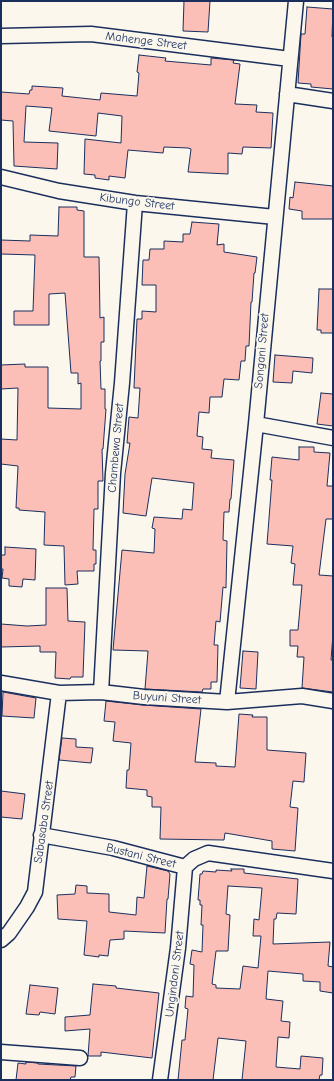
<!DOCTYPE html>
<style>
body{margin:0}
#map{position:relative;width:334px;height:1081px;overflow:hidden;background:#fbf7ec;font-family:"Comic Neue",sans-serif}
canvas{display:block}
.frame{position:absolute;inset:0;border:2px solid #1b2f5e;pointer-events:none}
</style>
<div id="map">
<canvas width="334" height="1081"></canvas>
<div class="frame"></div>
</div>
<script>
const ctx = document.querySelector('canvas').getContext('2d');
ctx.lineJoin = 'round';
function paint(path, color) {
  ctx.fillStyle = color;
  ctx.fill(path, 'evenodd');
}
function poly(rows) {
  const path = new Path2D();
  for (const r of rows) {
    path.moveTo(r[0], r[1]);
    for (let i = 2; i < r.length; i += 2) path.lineTo(r[i], r[i + 1]);
  }
  return path;
}
function trace(path, color, width, dash) {
  ctx.strokeStyle = color;
  ctx.lineWidth = width;
  ctx.lineCap = dash ? 'butt' : 'round';
  ctx.setLineDash(dash || []);
  ctx.stroke(path);
}
function write(font, color, halo, rows, align = 'center') {
  ctx.font = font + ' "Comic Neue",sans-serif';
  ctx.lineWidth = 4;
  ctx.setLineDash([]);
  ctx.textBaseline = 'middle';
  ctx.strokeStyle = halo;
  ctx.fillStyle = color;
  for (const [text, x, y, turn = 0] of rows) {
    ctx.save();
    ctx.translate(x, y);
    ctx.rotate((+turn || 0) * Math.PI / 180);
    ctx.textAlign = isNaN(turn) ? turn : align;
    if (halo) ctx.strokeText(text, 0, 0);
    ctx.fillText(text, 0, 0);
    ctx.restore();
  }
}
const building = poly([
 [184,1,210,1,208,32,183,31,184,1],
 [307,7,333,9,332,37,333,37,333,89,311,87,311,84,298,83,301,34,305,34,307,7],
 [139,55,166,58,165,61,211,65,211,58,234,60,233,63,240,64,235,104,257,105,256,112,273,113,271,148,243,147,242,154,228,153,228,174,188,172,191,149,188,148,164,147,163,153,128,150,125,178,109,176,109,180,95,178,95,175,84,174,85,139,121,143,122,116,98,113,96,136,49,131,52,108,26,106,24,142,58,143,57,169,14,166,13,121,1,120,1,92,29,94,30,90,32,90,32,86,63,88,62,96,100,100,101,93,137,96,139,73,137,72,139,55],
 [295,182,333,186,333,219,302,219,302,211,289,209,290,197,293,198,295,182],
 [59,207,77,207,77,210,84,211,84,257,99,257,100,318,104,317,104,342,101,342,101,361,100,361,101,389,105,389,105,409,106,409,103,449,102,449,103,481,98,481,98,509,94,509,93,550,96,550,96,564,94,564,94,571,77,571,78,584,65,585,64,546,44,545,45,512,19,510,19,508,16,508,18,466,1,464,1,439,17,440,18,388,1,389,1,365,25,364,25,367,48,367,48,408,81,409,81,383,78,384,78,373,71,373,65,293,49,294,49,325,14,325,14,311,33,311,35,255,1,254,1,240,30,241,30,235,58,236,59,207],
 [192,222,219,224,217,245,224,244,224,252,257,257,255,273,254,273,252,302,251,302,249,346,246,346,245,361,241,361,239,380,224,379,222,397,210,397,209,413,199,412,197,436,203,437,202,449,212,450,211,458,234,460,231,499,230,499,229,512,224,512,223,540,227,541,226,588,223,587,220,622,216,621,214,645,218,645,217,682,211,682,211,689,203,689,202,692,145,689,148,651,113,650,122,550,154,553,155,529,152,528,154,517,182,519,183,509,192,510,194,483,152,478,146,516,123,513,125,474,130,443,127,443,129,417,138,418,140,388,134,388,137,319,142,319,142,311,156,312,156,285,142,285,143,260,149,260,150,249,164,249,164,241,183,242,183,234,190,234,192,222],
 [319,289,333,289,333,333,321,333,321,330,317,330,319,289],
 [275,355,313,358,312,373,293,371,292,383,273,382,275,355],
 [321,393,333,394,333,426,317,424,321,393],
 [299,447,314,447,314,452,330,453,327,486,333,486,333,519,326,519,319,575,333,576,333,634,331,660,333,660,333,692,302,688,304,657,297,657,298,646,290,646,290,630,298,630,302,585,293,585,295,564,291,563,293,546,267,544,272,480,270,480,272,457,299,460,299,447],
 [5,547,36,549,35,580,23,579,22,587,9,586,9,579,2,578,3,569,1,569,1,555,5,555,5,547],
 [46,588,67,588,68,621,85,622,83,677,71,677,70,679,55,678,56,652,40,652,40,646,1,647,1,624,27,626,46,625,46,588],
 [243,651,258,652,256,689,240,688,243,651],
 [3,692,36,698,34,718,2,716,3,692],
 [106,701,143,705,201,709,195,762,216,763,216,766,235,767,239,714,253,715,252,717,267,717,267,750,306,753,304,782,293,781,290,807,298,808,295,851,272,849,272,841,225,833,224,840,160,839,161,807,152,807,152,797,147,796,147,790,126,788,127,770,129,770,131,743,113,741,115,722,104,721,106,701],
 [62,738,76,739,76,747,93,748,91,763,59,760,62,738],
 [1,791,25,794,22,819,1,817,1,791],
 [147,866,168,871,170,874,168,899,167,899,165,933,124,931,124,939,110,940,108,956,99,955,99,957,84,955,87,921,58,919,57,895,75,894,76,885,87,886,87,893,109,894,109,912,136,915,137,897,144,898,147,866],
 [231,869,244,869,244,873,298,879,296,914,277,913,276,919,274,919,273,944,330,942,328,966,333,967,333,993,320,991,320,982,303,981,303,974,268,971,266,999,283,1001,281,1021,290,1022,289,1038,278,1037,276,1067,300,1069,301,1056,323,1058,322,1075,320,1075,319,1080,242,1080,246,1041,218,1038,213,1080,178,1080,182,1040,185,1040,188,1009,185,1008,186,996,193,997,194,965,190,964,192,950,202,952,203,925,201,925,202,905,200,905,200,900,198,900,200,874,202,874,203,871,216,872,216,870,232,871,231,869],
 [228,886,262,888,259,920,254,919,253,936,261,936,258,968,243,966,240,989,216,988,216,985,212,984,216,951,228,951,230,915,226,914,228,886],
 [93,984,116,986,116,988,159,993,152,1058,101,1052,101,1056,88,1056,90,1029,65,1031,65,1017,90,1015,93,984],
 [30,985,58,988,55,1014,40,1012,39,1015,26,1014,30,985],
 [26,1062,38,1063,38,1064,76,1066,75,1077,71,1077,70,1080,16,1080,18,1063,26,1064,26,1062]
]);
const street = poly([
 [1,36,91,34,290,59],
 [287,94,333,101],
 [1,177,59,191,135,203,275,217],
 [256,424,333,438],
 [1,683,59,693,101,692,144,697,227,702,302,696,333,701],
 [101,692,113,473,122,383,135,203],
 [227,702,256,424,296,1],
 [41,835,113,848,185,867],
 [185,867,194,859,208,853,333,871],
 [1,940,9,933,27,907,35,892,59,693],
 [1,1052,80,1058],
 [160,1080,178,948,185,867]
]);
const streetNames = [
 ["Mahenge Street",146,41,7],
 ["Kibungo Street",137,202,7],
 ["Songani Street",262,351,-85],
 ["Chambewa Street",116,448,-85],
 ["Buyuni Street",167,698,4],
 ["Sabasaba Street",44,822,-82],
 ["Bustani Street",141,856,14],
 ["Ungindoni Street",175,974,-83]
];
paint(building, '#fbbfb7');
trace(building, '#1b2f5e', 1);
trace(street, '#1b2f5e', 17);
trace(street, '#fbf7ec', 14);
write('12px', '#1b2f5e', '#fbf7ec', streetNames);
</script>
